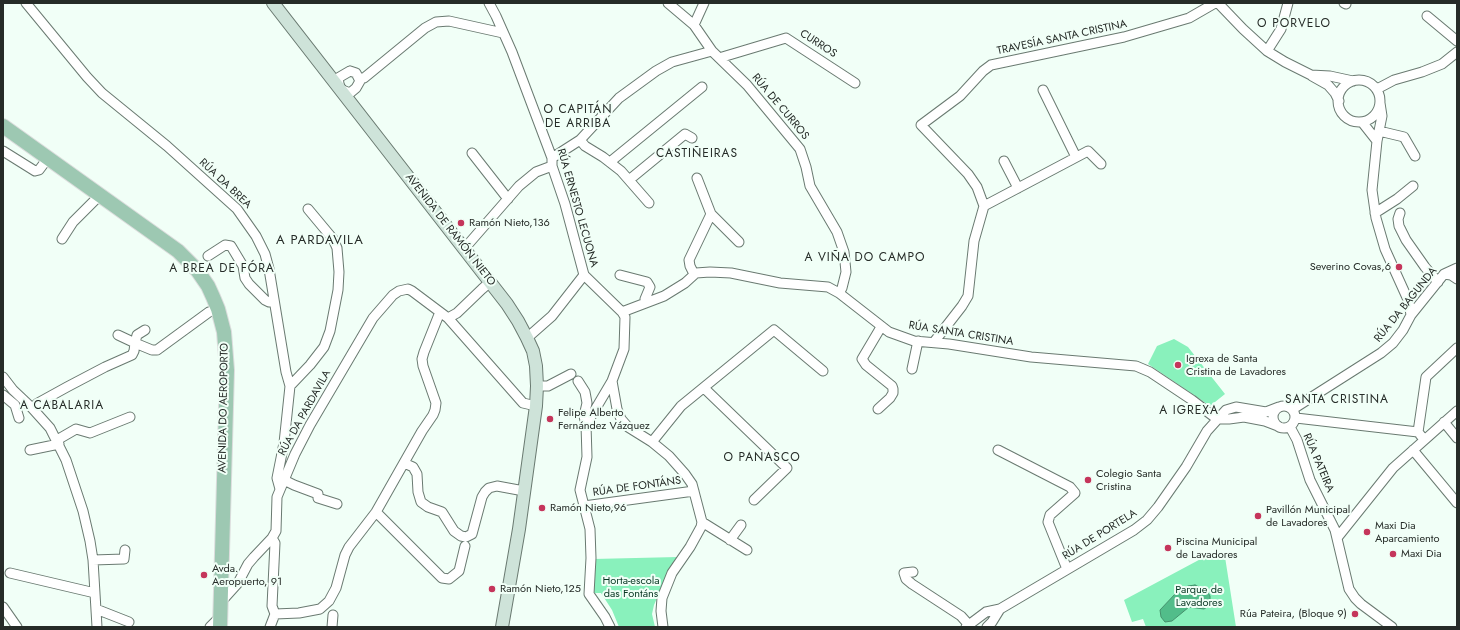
<!DOCTYPE html>
<meta charset="utf-8">
<style>
body{margin:0}
#map{position:relative;width:1460px;height:630px;overflow:hidden;background:#f1fff7;font-family:Jost,sans-serif}
canvas{display:block}
.frame{position:absolute;inset:0;border:4px solid #262c28;pointer-events:none}
</style>
<div id="map">
<canvas width="1460" height="630"></canvas>
<div class="frame"></div>
</div>
<script>
const ctx = document.querySelector('canvas').getContext('2d');
ctx.lineJoin = 'round';
function paint(path, color) {
  ctx.fillStyle = color;
  ctx.fill(path, 'evenodd');
}
function poly(rows) {
  const path = new Path2D();
  for (const r of rows) {
    if (r.length === 3) {
      path.moveTo(r[0] + r[2], r[1]);
      path.arc(r[0], r[1], r[2], 0, 2 * Math.PI);
      continue;
    }
    path.moveTo(r[0], r[1]);
    for (let i = 2; i < r.length; i += 2) path.lineTo(r[i], r[i + 1]);
  }
  return path;
}
function trace(path, color, width, dash) {
  ctx.strokeStyle = color;
  ctx.lineWidth = width;
  ctx.lineCap = dash ? 'butt' : 'round';
  ctx.setLineDash(dash || []);
  ctx.stroke(path);
}
function write(font, color, halo, rows, align = 'center') {
  ctx.font = font + ' Jost,sans-serif';
  ctx.lineWidth = 4;
  ctx.setLineDash([]);
  ctx.textBaseline = 'middle';
  ctx.strokeStyle = halo;
  ctx.fillStyle = color;
  for (const [text, x, y, turn = 0] of rows) {
    ctx.save();
    ctx.translate(x, y);
    ctx.rotate((+turn || 0) * Math.PI / 180);
    ctx.textAlign = isNaN(turn) ? turn : align;
    if (halo) ctx.strokeText(text, 0, 0);
    ctx.fillText(text, 0, 0);
    ctx.restore();
  }
}
const green = poly([
 [1174,339,1188,347,1225,394,1210,406,1148,364,1157,346],
 [1210,554,1225,557,1236,627,1146,627,1143,619,1132,622,1124,600],
 [678,557,671,566,654,605,652,614,655,627,619,627,612,610,601,593,593,593,593,559]
]);
const water = poly([
 [1195,585,1207,591,1210,596,1210,605,1204,609,1189,607,1172,621,1165,622,1161,617,1160,610,1176,593,1188,586,1195,585]
]);
const minor = poly([
 [26,3,87,77,102,93,167,146,237,209,256,236,265,254,269,269,286,372,290,386,284,443,277,478,280,489],
 [489,3,496,16,512,52,552,158,552,166,565,204,584,275,622,312,664,296,685,283,696,273,710,272,731,273,780,283,828,287,839,293,889,332,914,341,949,344,1031,357,1136,366,1150,372,1192,400,1217,419],
 [668,3,694,25,712,51,747,85,800,149,806,167,810,186,837,232,844,252,846,272,842,288,839,293],
 [1218,3,1243,29,1267,51,1285,62,1311,75,1330,76,1353,81],
 [1344,3,1346,4],
 [1427,16,1457,41],
 [694,25,704,3],
 [1267,51,1281,29,1288,3],
 [719,58,786,38,855,83],
 [350,71,356,73,360,81,356,88,350,93,340,89,338,78,350,71],
 [1312,76,1328,85,1335,93,1339,101],
 [360,78,364,78,425,28,436,22,449,21,503,33],
 [1359,101,21],
 [1377,89,1394,80,1422,72,1442,64,1457,52],
 [1043,90,1076,157],
 [1380,103,1382,116,1377,141,1372,190,1376,218,1385,249,1409,302,1411,315],
 [1362,122,1377,141],
 [1379,131,1404,137,1415,156],
 [580,140,585,146,603,157,621,171,649,203],
 [3,151,35,171,39,170,48,158],
 [472,153,508,199],
 [552,158,580,140,619,98,656,71,672,62,712,51],
 [1004,161,1018,188],
 [610,162,702,87],
 [629,180,685,134,692,138],
 [984,206,1088,151,1101,164],
 [1375,213,1397,199,1413,186],
 [1400,213,1398,219,1399,226,1406,240,1425,267,1438,282],
 [711,214,739,242],
 [62,239,73,222,100,195],
 [464,249,519,186,536,172,552,166],
 [208,256,225,245,231,246,243,266,245,278,249,284,265,300,269,302,274,302],
 [694,274,690,266,689,260,711,214,697,178],
 [1444,274,1451,275,1457,279],
 [620,275,647,282,650,287,645,299,646,302],
 [622,312,625,317,624,349,612,381,617,409,621,419,628,427,652,442,669,456,685,474,692,484,702,522,701,527,690,547,672,573,662,598,661,611,663,627],
 [448,318,457,313,482,289,490,282],
 [118,335,135,343,137,335,145,330],
 [527,338,552,316,584,275],
 [934,342,962,306,968,296,974,241,984,206,977,187,968,174,921,125,960,96,983,71,991,65,1124,37,1189,18,1215,3],
 [912,369,918,341],
 [3,377,13,390,32,408,50,428,66,460,83,511,90,541,93,560,97,627],
 [578,381,585,392,587,403,584,416,586,425],
 [290,386,310,365,324,347,330,331,338,290,339,272,337,248,333,239,308,209],
 [537,386,548,386,571,374],
 [704,388,787,468,754,500],
 [3,395,15,405,19,418],
 [1284,417,11],
 [32,408,38,403,67,387,105,367,132,355,134,351,135,343,152,350,157,350,209,312,218,309],
 [878,409,890,398,893,393,893,389,892,386,866,365,862,359,881,327],
 [1293,409,1381,353,1393,343,1403,330,1411,315,1444,274,1457,268],
 [1296,418,1418,432],
 [1217,419,1229,419,1244,417,1265,421,1278,426],
 [1444,422,1457,438],
 [1290,427,1297,440,1310,480,1335,530,1349,589,1355,598,1361,604,1392,627],
 [1422,437,1418,432,1426,377,1457,348],
 [57,440,76,429,90,433,130,417],
 [652,442,681,406,774,330,823,371],
 [30,450,59,444],
 [998,450,1070,487,1075,493,1050,515,1048,522,1067,569],
 [1413,450,1457,503],
 [404,463,413,467,417,474,418,492,421,502,428,507,442,512,454,531,461,536,466,537,472,534,482,497,485,492,489,488,497,486,524,491],
 [284,480,294,485,318,494,318,498,337,504],
 [584,506,694,491],
 [376,512,442,578,449,579,459,571,465,546],
 [702,522,747,550],
 [1337,538,1393,468,1457,411],
 [730,540,741,525],
 [93,560,124,559,125,550],
 [913,572,904,573,906,579,912,584,961,616,969,625],
 [10,573,95,593],
 [220,603,238,583,248,564,254,557,272,538,276,531,277,497,295,454,310,425,373,318,393,295,399,291,408,289,412,291,448,318,523,403,536,406],
 [3,607,17,627],
 [96,609,129,622],
 [275,614,299,613,320,609,329,601,336,588,345,555,349,547,376,512,422,431,433,415,435,410,436,403,423,366,422,359,424,352,440,312],
 [210,627,220,617],
 [270,627,275,614,272,606,275,543,272,538],
 [332,627,333,615],
 [610,627,605,617,589,594,591,558,590,529,580,490,587,457,586,425,612,381],
 [966,627,986,612,1000,609],
 [987,627,992,622,1000,609,1134,530,1147,520,1158,507,1186,467,1207,431,1226,410,1236,407,1266,412,1279,407]
]);
const secondary = poly([
 [273,3,507,304,518,321,527,338,533,351,536,366,537,386,536,406,519,529,502,627]
]);
const primary = poly([
 [3,126,178,251,197,270,208,286,213,297,218,309,224,332,227,370,220,627]
]);
const markers = [
 [461,223,4,"#c5355b"],
 [1399,267,4,"#c5355b"],
 [1178,365,4,"#c5355b"],
 [550,419,4,"#c5355b"],
 [1088,480,4,"#c5355b"],
 [542,508,4,"#c5355b"],
 [1258,516,4,"#c5355b"],
 [1367,532,4,"#c5355b"],
 [1168,548,4,"#c5355b"],
 [1393,554,4,"#c5355b"],
 [204,575,4,"#c5355b"],
 [492,589,4,"#c5355b"],
 [1355,614,4,"#c5355b"]
];
const streetNames = [
 ["TRAVESÍA SANTA CRISTINA",1062,38,-12],
 ["CURROS",818,44,33],
 ["RÚA DE CURROS",780,107,50],
 ["RÚA DA BREA",225,184,43],
 ["RÚA ERNESTO LECUONA",577,208,74],
 ["AVENIDA DE RAMÓN NIETO",450,230,52],
 ["RÚA DA BAGUNDA",1406,305,-51],
 ["RÚA SANTA CRISTINA",961,334,9],
 ["AVENIDA DO AEROPORTO",224,408,-89],
 ["RÚA DA PARDAVILA",305,413,-61],
 ["RÚA PATEIRA",1318,463,67],
 ["RÚA DE FONTÁNS",637,487,-8],
 ["RÚA DE PORTELA",1100,535,-32]
];
const poiNames = [
 ["Ramón Nieto,136",469,223],
 ["Severino Covas,6",1391,267,"right"],
 ["Igrexa de Santa",1186,359],
 ["Cristina de Lavadores",1186,372],
 ["Felipe Alberto",558,413],
 ["Fernández Vázquez",558,426],
 ["Colegio Santa",1096,474],
 ["Cristina",1096,487],
 ["Ramón Nieto,96",550,508],
 ["Pavillón Municipal",1266,510],
 ["de Lavadores",1266,523],
 ["Maxi Dia",1375,526],
 ["Aparcamiento",1375,539],
 ["Piscina Municipal",1176,542],
 ["de Lavadores",1176,555],
 ["Maxi Dia",1401,554],
 ["Avda.",212,569],
 ["Aeropuerto, 91",212,582],
 ["Ramón Nieto,125",500,589],
 ["Rúa Pateira, (Bloque 9)",1347,614,"right"]
];
const parkNames = [
 ["Horta-escola",631,581],
 ["das Fontáns",631,594],
 ["Parque de",1199,590],
 ["Lavadores",1199,603]
];
const neighbourhoodNames = [
 ["O PORVELO",1294,24],
 ["O CAPITÁN",578,110],
 ["DE ARRIBA",578,124],
 ["CASTIÑEIRAS",697,154],
 ["A VIÑA DO CAMPO",865,258],
 ["A BREA DE FÓRA",222,269],
 ["SANTA CRISTINA",1337,400],
 ["A CABALARIA",62,406],
 ["A IGREXA",1189,411],
 ["O PANASCO",762,458]
];
const quarterNames = [
 ["A PARDAVILA",320,241]
];
paint(green, '#89f1bc');
paint(water, '#52bd8a');
trace(water, '#45926d', 1);
trace(minor, '#6a7a71', 11);
trace(secondary, '#6a7a71', 14);
trace(primary, '#dcdddd', 16);
trace(minor, '#fff', 9);
trace(secondary, '#cee3d9', 12);
trace(primary, '#9dc8b2', 14);
for (const [x, y, r, color] of markers) {
  const dot = new Path2D();
  dot.arc(x, y, r, 0, 2 * Math.PI);
  ctx.fillStyle = color;
  ctx.fill(dot);
  trace(dot, '#f1fff7', 1.5);
}
write('11px', '#262c28', '#f1fff7', streetNames);
write('11px', '#262c28', '#f1fff7', poiNames, 'left');
write('11px', '#073622', '#f1fff7', parkNames);
ctx.letterSpacing = '1px';
write('12px', '#262c28', '#f1fff7', neighbourhoodNames);
ctx.letterSpacing = '0px';
ctx.letterSpacing = '1px';
write('13px', '#262c28', '#f1fff7', quarterNames);
ctx.letterSpacing = '0px';
</script>
